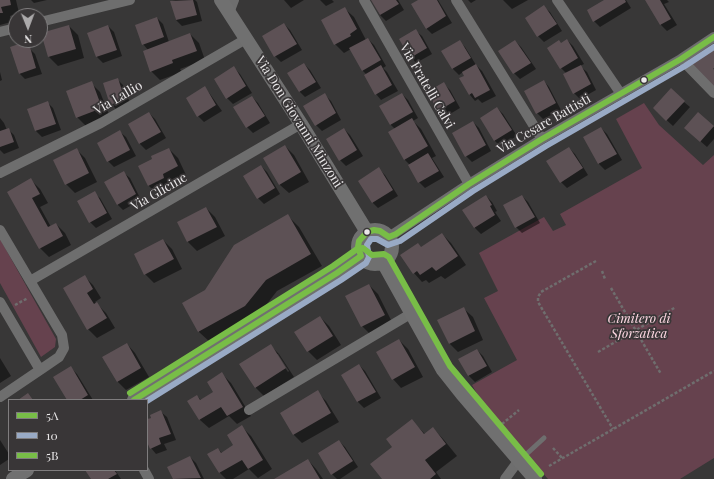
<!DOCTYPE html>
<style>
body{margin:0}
#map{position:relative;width:714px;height:479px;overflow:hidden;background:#383737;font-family:"Playfair Display",serif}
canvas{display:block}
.legend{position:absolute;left:8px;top:399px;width:140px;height:72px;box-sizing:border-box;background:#393637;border:1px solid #7f7d7e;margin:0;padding:5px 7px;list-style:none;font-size:12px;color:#e9e7e8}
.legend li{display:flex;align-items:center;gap:8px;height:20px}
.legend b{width:20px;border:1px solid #7f7d7e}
.north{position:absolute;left:8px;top:8px;width:40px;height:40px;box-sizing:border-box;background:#393637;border:1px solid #7f7d7e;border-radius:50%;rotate:179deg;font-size:11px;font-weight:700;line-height:16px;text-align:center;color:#e9e7e8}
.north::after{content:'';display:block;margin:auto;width:14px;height:18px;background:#aba9aa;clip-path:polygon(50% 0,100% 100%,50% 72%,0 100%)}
</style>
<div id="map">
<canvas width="714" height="479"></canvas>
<ul class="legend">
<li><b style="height:5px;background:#78bd47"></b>5A</li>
<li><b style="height:5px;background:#99aac5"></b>10</li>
<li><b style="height:5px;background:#78bd47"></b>5B</li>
</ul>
<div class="north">N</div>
</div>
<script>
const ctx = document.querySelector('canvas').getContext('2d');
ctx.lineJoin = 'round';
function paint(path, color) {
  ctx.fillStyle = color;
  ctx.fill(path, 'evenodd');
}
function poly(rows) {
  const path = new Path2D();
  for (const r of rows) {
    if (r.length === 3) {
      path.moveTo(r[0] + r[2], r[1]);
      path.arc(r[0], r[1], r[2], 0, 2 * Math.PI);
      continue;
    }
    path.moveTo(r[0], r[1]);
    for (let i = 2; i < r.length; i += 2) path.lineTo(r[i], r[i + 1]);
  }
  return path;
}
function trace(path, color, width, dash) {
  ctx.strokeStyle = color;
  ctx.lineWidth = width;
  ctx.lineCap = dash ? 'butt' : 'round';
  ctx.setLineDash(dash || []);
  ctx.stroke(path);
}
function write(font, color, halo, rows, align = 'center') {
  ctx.font = font + ' "Playfair Display",serif';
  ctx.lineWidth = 3.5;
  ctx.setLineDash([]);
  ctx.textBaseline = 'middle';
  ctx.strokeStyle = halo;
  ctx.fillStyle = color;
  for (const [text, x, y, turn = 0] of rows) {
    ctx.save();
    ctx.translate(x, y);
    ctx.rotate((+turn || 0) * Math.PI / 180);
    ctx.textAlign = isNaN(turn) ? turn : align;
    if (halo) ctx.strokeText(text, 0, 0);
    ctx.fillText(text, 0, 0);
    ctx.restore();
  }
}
const green = poly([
 [644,103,659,125,703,165,714,155,714,458,680,479,548,479,499,423,479,397,472,385,517,360,484,298,498,291,479,253,544,217,553,231,566,225,560,214,642,168,616,119],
 [0,239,56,339,55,347,41,357,0,283]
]);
const shadow = poly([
 [0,0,16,0,19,13,10,16,11,22,0,25],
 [31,0,47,0,34,3],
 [176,0,195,0,197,2,202,21,182,26,176,20,172,1],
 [284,0,304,0,291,8],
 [320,0,332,0,334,2,326,6],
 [372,0,398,0,404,10,386,21,380,15],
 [420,0,438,0,452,23,432,34,426,28],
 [468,0,476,0,471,3],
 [503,0,528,0,512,9],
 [606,0,626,0,631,8,600,27,594,21],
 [647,0,667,0,669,2,664,4,677,25,667,31,661,25],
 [544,7,550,12,562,31,544,42,538,36],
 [345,9,354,17,366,40,368,39,374,45,386,66,383,68,387,72,398,91,381,100,376,94,367,75,362,70,351,49,344,53,335,44],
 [157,18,163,24,169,42,190,34,199,43,205,60,180,69,182,72,160,80,151,71,148,50,143,44],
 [284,24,290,30,302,50,281,62,275,56],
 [69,26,78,35,84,58,58,66,49,57],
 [108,26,114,32,122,56,103,63,97,57],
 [416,31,422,36,432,54,416,63,411,57],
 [567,40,573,46,584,64,580,66,587,72,596,90,580,99,574,93,567,74,561,68,561,44],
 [459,41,465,47,476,65,482,71,496,96,482,103,478,99,475,101,470,95,461,79,466,76,463,72,459,75,453,69,443,51],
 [515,41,521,47,536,69,520,79,514,73,499,51],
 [24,43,35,54,42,74,25,79,19,73],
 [304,64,310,70,321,88,305,97,299,91],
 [234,68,240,74,252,93,233,104,227,98],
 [0,72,2,80,0,81],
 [117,79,123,85,130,103,117,110,111,104],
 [544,81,549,87,561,110,543,119,537,113,525,91],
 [91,83,100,92,110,117,86,126,77,117],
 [444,84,450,90,460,108,445,117,439,111,428,93],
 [205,88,210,94,222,111,204,122,198,116],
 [402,94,408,100,418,118,413,121,421,129,436,156,432,158,444,177,425,188,419,182,410,165,405,160,395,129,390,124],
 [325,95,331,101,341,120,322,131,316,125],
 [252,97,258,103,270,123,253,133,247,127],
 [47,102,53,108,61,130,42,137,36,131,28,109],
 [684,102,690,107,673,126,660,114],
 [497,108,503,114,517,136,500,146,494,140],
 [149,113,155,119,166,138,146,150,140,144,129,125],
 [698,113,714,127,714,139,707,147,691,133],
 [0,118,4,123,7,130,8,129,14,135,19,148,4,154,0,150],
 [473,122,479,128,491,151,472,162,466,156],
 [601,128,607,134,622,160,605,170,599,164,584,137],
 [344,129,350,135,363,156,346,166,340,160],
 [120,132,126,137,136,156,114,167,108,161],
 [285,146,294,155,309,182,289,193,280,185],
 [569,148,575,154,588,175,567,188,561,182],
 [76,149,85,158,97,182,75,193,66,184],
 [169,149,178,158,186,175,171,183,173,187,157,194,148,185,154,159],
 [261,166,267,172,280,194,264,204,258,198],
 [379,169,385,175,398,196,378,208,372,202],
 [124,173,130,178,141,200,123,210,117,204],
 [31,180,40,189,48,203,40,207,51,227,56,224,65,233,71,245,49,257,40,248,9,192],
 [94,193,100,198,112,219,96,228,90,222],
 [486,196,492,202,497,211,495,212,501,221,481,234,475,228,464,210],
 [522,196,528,202,540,223,522,233,516,227],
 [206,208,215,217,225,236,197,251,188,242,178,222],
 [287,215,299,227,322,266,277,291,256,318,211,343,199,332,183,303,206,291],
 [442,234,451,243,466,265,445,279,441,276,429,283,426,280,422,282,414,273,421,248],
 [163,240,172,249,182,269,154,283,145,274],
 [84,276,93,285,101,298,95,302,106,313,115,328,97,338,88,329],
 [369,285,378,294,393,324,371,335,362,326],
 [464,309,473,317,483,340,458,352,449,343],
 [320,317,329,326,341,345,317,360,308,351],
 [399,340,408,349,423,377,401,388,393,379],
 [127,344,135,353,149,377,126,390,117,381],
 [270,345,279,354,294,377,264,396,255,387],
 [276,354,278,354,289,371,288,372],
 [477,350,483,356,492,372,475,382,469,376,460,360],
 [0,358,11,376,0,383],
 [359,365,365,371,381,398,364,408,358,402,342,375],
 [71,368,77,374,93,400,68,400],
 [222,374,231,383,251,416,237,424,229,416,209,428,200,420,197,396,201,400,214,392],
 [317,392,326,401,339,422,302,443,293,434],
 [161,412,167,417,176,440,164,444,167,450,156,454,151,448,147,440,147,420],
 [412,421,425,434,433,428,444,440,457,456,436,472,441,479,384,479,394,447],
 [242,427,251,436,272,469,258,478,249,469,233,479,226,479,220,473,209,454,218,449,222,453,235,445],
 [0,440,9,454,9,459,0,465],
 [339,441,345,447,358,467,340,479,337,479,332,474],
 [190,457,196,463,204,479,174,479,169,467],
 [308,460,316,469,323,479,276,479],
 [87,470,115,470,121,479,93,479]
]);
const building = poly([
 [0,0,10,0,11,5,1,7,3,13,0,13],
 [193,0,197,15,176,20,170,1],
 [371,0,396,0,399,4,380,15],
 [418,0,437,0,446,16,426,29,411,4],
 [604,0,625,0,626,2,593,22,587,10],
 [645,0,660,0,671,19,660,25],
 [544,5,557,24,537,37,525,18],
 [345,7,357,29,350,34,351,36,334,45,321,20],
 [157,17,164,37,142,45,135,25],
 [284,23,297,44,274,57,262,36],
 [69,25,76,49,48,57,41,33],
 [108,25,117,50,96,57,87,33],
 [416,29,427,48,410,58,399,39],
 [190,33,197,51,172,60,173,63,150,72,143,51],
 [368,38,381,60,362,71,349,48],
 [567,39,578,58,560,69,547,48,559,40,561,43],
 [460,40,471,58,452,69,441,51],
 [515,40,531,63,513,74,498,51],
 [25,42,27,48,30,47,36,68,19,74,10,47],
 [714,43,714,68,713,68,714,70,714,89,690,66,689,58],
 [304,63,316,82,299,92,287,73],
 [476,64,490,90,475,98,472,93,469,95,459,78,464,76,462,72],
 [381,65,392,85,375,95,364,75],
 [581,65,591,84,573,94,563,74],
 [234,66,246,86,226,99,214,79],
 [118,78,124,97,120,99,121,101,110,105,103,83],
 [544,80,556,103,536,114,524,91],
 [92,81,102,108,76,118,66,91],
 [444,82,455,101,438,111,427,92],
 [205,86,216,105,197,117,186,98],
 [671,88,685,101,666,121,653,108],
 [325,93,336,113,315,126,303,106],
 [402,93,413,112,390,125,379,106],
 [252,96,265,116,246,128,233,107],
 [48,101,56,124,35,131,27,109],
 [497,107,512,130,494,141,480,118],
 [149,112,161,132,139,144,128,124],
 [698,112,714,126,700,142,684,128],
 [412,118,428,146,404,160,388,132],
 [473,121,486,145,465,157,452,133],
 [601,127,617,154,598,164,583,137],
 [9,128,14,142,0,147,0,131],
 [344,128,357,150,339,161,326,139],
 [120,130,130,150,107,162,97,143],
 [285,145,301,172,279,185,263,158],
 [569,147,583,168,560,183,546,161],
 [77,148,89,173,65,185,53,160],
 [169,148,178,166,163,174,164,178,148,186,138,166,152,159,151,156],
 [428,153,439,171,418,183,408,165],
 [261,165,275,188,257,199,243,176],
 [379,167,393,190,372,203,358,181],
 [124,171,136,194,117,205,104,182],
 [31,178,40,194,32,198,48,227,56,223,63,236,39,249,7,192],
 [95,191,107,213,89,223,77,201],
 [486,195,492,205,490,206,495,215,474,228,462,210],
 [522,195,535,217,515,228,503,205],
 [206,207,217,227,187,242,177,222],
 [288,214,311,254,266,280,245,306,198,332,182,303,205,290,234,245],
 [442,233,458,256,436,271,432,267,420,275,417,271,413,274,400,255,418,243,421,247],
 [163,239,174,259,144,275,134,254],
 [85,275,93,289,87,293,94,304,97,302,107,318,87,330,63,288],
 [369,284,385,315,361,327,345,296],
 [464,307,475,331,449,344,437,320],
 [320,316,333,336,307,352,294,332],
 [399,339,415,367,392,380,376,352],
 [127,343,141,368,117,382,102,357],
 [271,344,286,368,255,388,239,364],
 [477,349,487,366,468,376,458,359],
 [359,364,376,392,357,402,341,375],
 [71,366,88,395,80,400,67,400,53,377],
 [222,372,243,407,227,416,221,407,199,420,187,401,197,395,200,400,213,392,207,382],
 [318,390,331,413,293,435,280,413],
 [28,393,33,400,18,400],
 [161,410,171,434,159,438,161,444,150,449,147,442,147,419,151,418,150,415],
 [412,419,424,434,433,427,446,444,425,460,436,474,430,479,382,479,370,464,392,447,386,439],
 [242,425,263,460,248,469,242,460,219,473,207,454,218,448,221,453,233,445,227,435],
 [339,440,353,461,331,475,318,453],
 [190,456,201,478,173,479,167,467],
 [308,459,320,479,274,479],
 [85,470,114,470,117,474,108,479,91,479]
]);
const path = poly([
 [596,261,541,292,538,297,538,302,613,429],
 [602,271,605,279],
 [611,288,661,374],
 [15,305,28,298],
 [598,352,676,307],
 [502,424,519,410],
 [553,448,562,458],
 [549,466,714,371]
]);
const lane = poly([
 [520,460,544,438]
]);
const street = poly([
 [364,0,469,184],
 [456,0,542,139],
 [557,0,621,94],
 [229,13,234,0],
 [40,22,130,0],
 [0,32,16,28],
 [681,59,714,93],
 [0,173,101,123,246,39],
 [0,230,62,335,64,348,59,357,40,370,0,302],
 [389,237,469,184,542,139,681,59,714,37],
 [30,281,301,124],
 [0,397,40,370],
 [249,410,412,313],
 [144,470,149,479],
 [505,479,519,460]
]);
const secondary = poly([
 [221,0,301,124,367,232],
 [375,247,17],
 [383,262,443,370,462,394,535,479],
 [134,400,337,273,361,256],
 [13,479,27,470]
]);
const bus1 = poly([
 [134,400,337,273,361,256,358,247,359,241,367,232,374,230,380,231,389,237,396,234,469,184,542,139,681,59,714,37]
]);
const bus2 = poly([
 [147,401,341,280,366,263,369,257,367,245,371,239,377,239,388,245,400,241,473,191,546,146,685,66,714,47]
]);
const bus3 = poly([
 [130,393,333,266,357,249,363,248,372,255,384,254,389,257,450,366,541,474]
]);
const markers = [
 [644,80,3.5,"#e9e7e8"],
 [367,232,3.5,"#e9e7e8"]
];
const streetNames = [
 ["Via Fratelli Calvi",427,86,60],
 ["Via Lallio",118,98,-30],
 ["Via Don Giovanni Minzoni",299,122,58],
 ["Via Cesare Battisti",544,124,-30],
 ["Via Glicine",159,192,-30]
];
const parkNames = [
 ["Cimitero di",639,319],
 ["Sforzatica",639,334]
];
paint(green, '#66424e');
paint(shadow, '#0007');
paint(building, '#5d5155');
trace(path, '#6f6e6e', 2.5, [3, 2]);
trace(lane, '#6e6e6e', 5);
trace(street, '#6e6e6e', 10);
trace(secondary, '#707070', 14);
trace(bus1, '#78bd47', 6);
trace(bus2, '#99aac5', 6);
trace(bus3, '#78bd47', 6);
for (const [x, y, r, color] of markers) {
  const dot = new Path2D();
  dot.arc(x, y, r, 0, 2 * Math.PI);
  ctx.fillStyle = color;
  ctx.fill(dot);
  trace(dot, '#393637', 1.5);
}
write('13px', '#e9e7e8', '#393637', streetNames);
write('italic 13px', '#ffd9e4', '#393637', parkNames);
</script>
